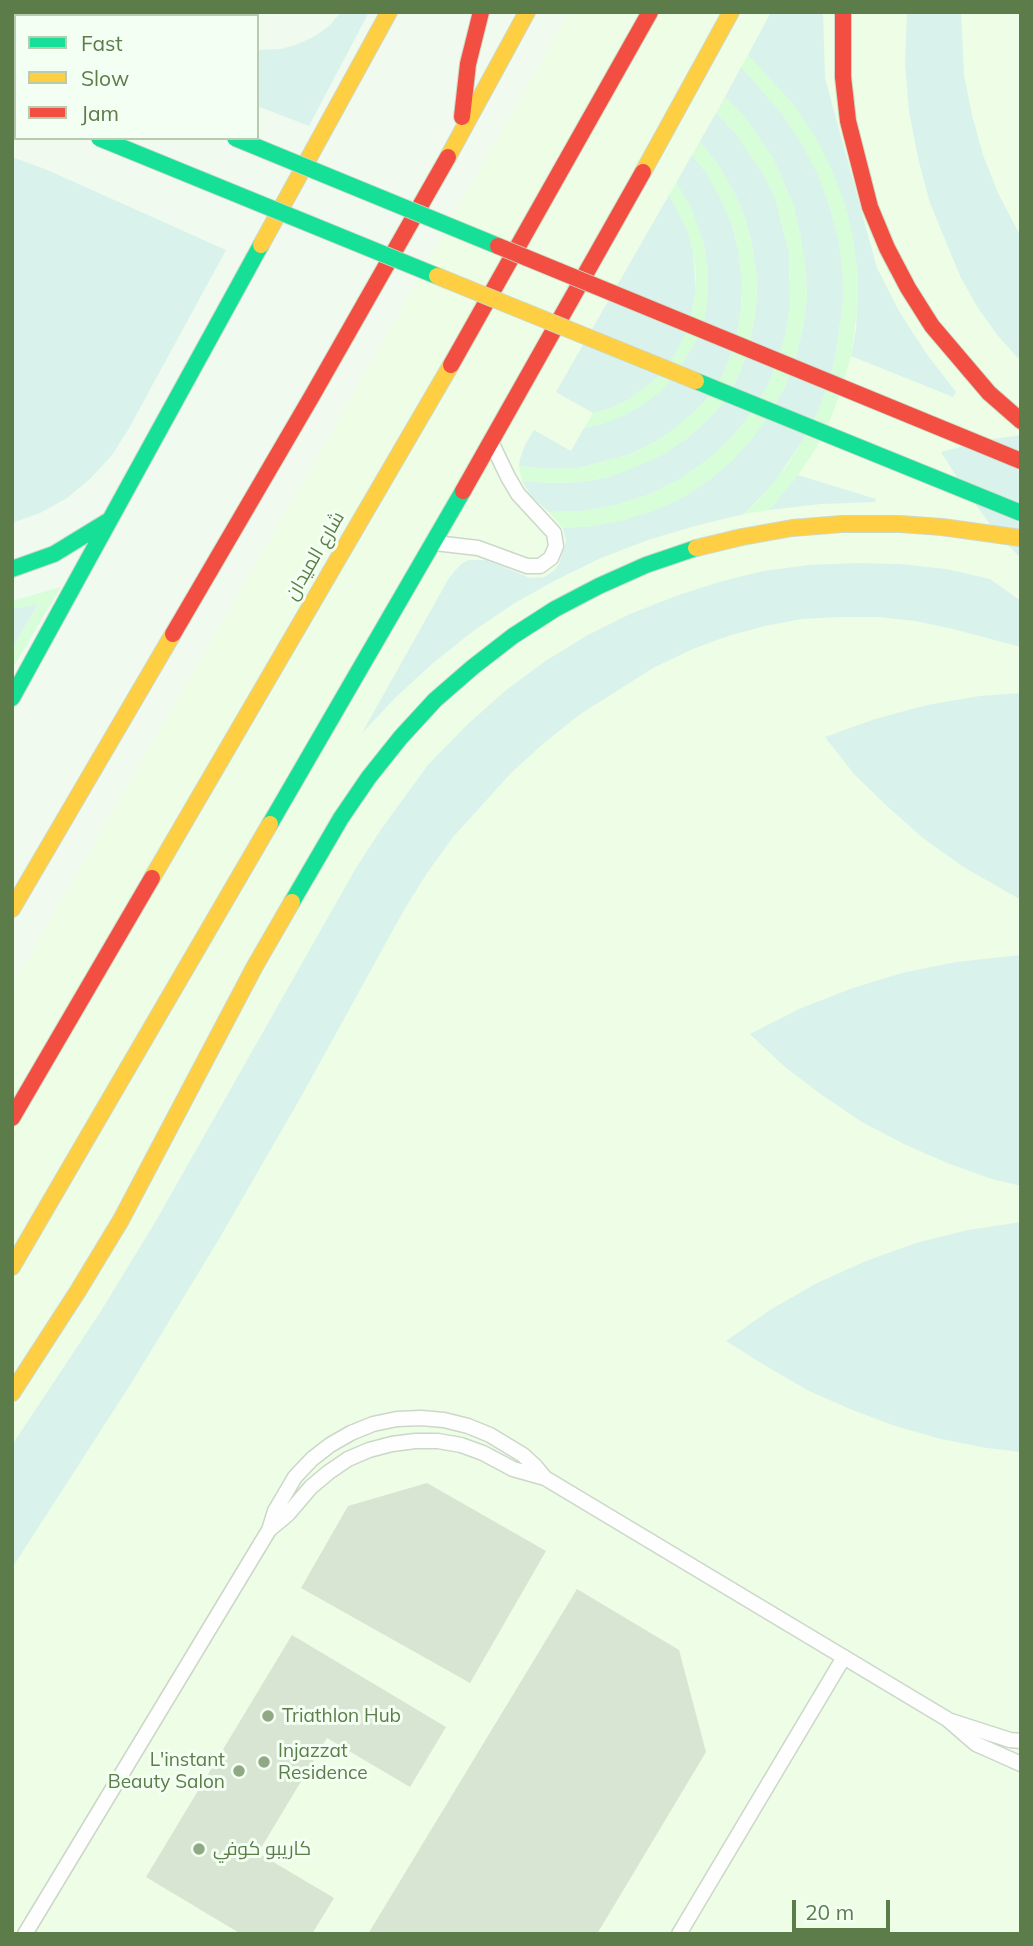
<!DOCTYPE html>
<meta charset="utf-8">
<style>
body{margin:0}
#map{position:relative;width:1033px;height:1946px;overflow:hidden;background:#f0faef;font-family:Mulish,sans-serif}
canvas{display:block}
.frame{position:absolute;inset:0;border:14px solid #5c7d4a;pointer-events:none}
.legend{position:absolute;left:14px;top:14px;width:245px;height:126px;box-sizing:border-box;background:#f4fff3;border:2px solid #b7cbaf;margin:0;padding:9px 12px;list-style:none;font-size:21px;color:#5c7d4a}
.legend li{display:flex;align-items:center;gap:14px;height:35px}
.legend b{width:35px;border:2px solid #b7cbaf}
.scale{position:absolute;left:792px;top:1900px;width:98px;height:32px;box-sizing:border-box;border:4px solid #5c7d4a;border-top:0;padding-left:9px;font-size:21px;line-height:24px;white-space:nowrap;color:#5c7d4a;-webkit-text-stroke:5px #f4fff3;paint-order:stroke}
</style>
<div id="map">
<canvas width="1033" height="1946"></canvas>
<div class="frame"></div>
<ul class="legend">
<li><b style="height:9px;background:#16e098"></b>Fast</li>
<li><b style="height:9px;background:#ffcf43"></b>Slow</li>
<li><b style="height:9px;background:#f24e42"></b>Jam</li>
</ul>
<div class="scale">20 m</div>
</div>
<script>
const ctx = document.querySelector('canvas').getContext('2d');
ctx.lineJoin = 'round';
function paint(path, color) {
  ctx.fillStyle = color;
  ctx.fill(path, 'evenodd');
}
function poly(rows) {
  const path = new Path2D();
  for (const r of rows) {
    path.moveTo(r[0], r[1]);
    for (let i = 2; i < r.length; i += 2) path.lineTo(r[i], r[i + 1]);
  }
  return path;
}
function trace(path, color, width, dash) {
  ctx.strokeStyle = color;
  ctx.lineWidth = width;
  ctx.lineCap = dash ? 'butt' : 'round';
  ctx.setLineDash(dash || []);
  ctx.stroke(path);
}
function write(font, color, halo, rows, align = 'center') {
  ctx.font = font + ' Mulish,Cairo,sans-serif';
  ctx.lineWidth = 6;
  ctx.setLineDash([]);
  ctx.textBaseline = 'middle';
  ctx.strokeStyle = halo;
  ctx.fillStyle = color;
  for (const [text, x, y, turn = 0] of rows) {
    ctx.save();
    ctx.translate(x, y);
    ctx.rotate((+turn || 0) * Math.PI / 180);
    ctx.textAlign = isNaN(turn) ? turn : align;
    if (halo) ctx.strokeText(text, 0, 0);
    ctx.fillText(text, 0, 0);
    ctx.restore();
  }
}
const commercial = poly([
 [569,12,1021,12,1021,1934,12,1934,12,986,318,456]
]);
const green = poly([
 [12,12,173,12,179,16,19,16],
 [341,12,369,12,309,126,257,106,257,50,281,49,298,44,315,36,329,26],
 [771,12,823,12,825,78,877,268,899,311,926,353,956,392,953,397,851,356,856,329,858,276,853,239,845,204,795,106,748,55],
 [907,12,961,12,964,75,972,115,983,155,998,193,1021,237,1021,361,998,336,978,308,961,278,930,203,918,158,909,111,905,64],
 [741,67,783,115,802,144,819,176,830,208,839,242,843,277,843,302,836,353,829,383,818,412,803,440,773,484,744,514,695,526,648,540,601,558,556,580,513,604,472,632,433,663,396,697,362,733,449,578,461,564,469,560,487,560,530,578,544,577,555,570,559,564,566,541,563,528,594,526,624,520,682,498,708,481,732,461,771,413,785,386,796,357,803,327,807,297,805,264,794,206,773,158,744,116,725,97],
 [716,113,735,133,765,177,776,201,789,253,790,306,786,332,778,360,767,387,752,412,731,438,706,461,678,480,648,495,616,505,582,511,549,512,531,496,522,481,551,483,580,482,609,477,662,455,686,439,708,420,727,398,741,370,750,341,756,311,757,280,753,250,746,220,734,192,719,166,700,141],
 [692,155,707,174,721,199,732,225,739,253,742,281,741,309,736,338,727,365,715,390,697,409,677,427,655,442,631,454,578,468,551,469,519,466,520,459,525,445,534,430,571,451,584,428,605,423,625,415,676,375,708,272,705,249,698,226,689,204,676,183],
 [12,157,45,169,226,250,128,430,112,455,91,478,67,498,40,513,12,523],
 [669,195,688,232,693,252,696,292,688,329,671,362,658,377,628,400,611,408,593,413,556,392],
 [1021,435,1021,559,992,527,965,490,941,452,987,440],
 [798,475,876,499,875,502,821,504,769,510],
 [855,563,900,564,946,569,990,579,1021,601,1021,647,953,629,915,621,878,617,840,617,802,619,765,626,728,636,693,649,653,668,579,715,544,743,512,772,453,837,427,873,404,910,302,1095,219,1239,132,1382,12,1568,12,1445,101,1311,157,1219,356,868,382,828,428,765,468,724,505,691,544,662,586,636,630,614,676,596,719,582,763,571,809,565],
 [39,603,12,649,12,609],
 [1021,693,1021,900,962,866,923,838,888,807,854,774,825,737,875,719,927,705,980,696],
 [1021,955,1021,1186,992,1179,947,1163,904,1144,862,1122,822,1095,785,1067,750,1034,799,1009,850,989,902,973,956,962],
 [1021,1222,1021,1452,987,1448,941,1439,895,1426,850,1409,807,1390,766,1366,726,1341,770,1310,817,1283,866,1261,916,1243,968,1230]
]);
const sand = poly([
 [748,55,795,106,815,136,832,170,845,204,853,239,858,276,858,303,851,356,842,387,831,418,816,448,798,475,769,510,744,514,758,501,786,467,803,440,818,412,829,383,836,353,843,302,843,277,839,242,830,208,818,175,802,144,783,115,741,67],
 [725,97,744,116,773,158,794,206,800,232,805,264,807,297,803,327,796,357,785,386,771,413,753,438,732,461,708,481,682,498,654,511,624,520,594,526,563,528,549,512,582,511,616,505,648,495,678,480,706,461,731,438,752,412,767,387,778,360,786,332,790,306,789,253,776,201,765,177,735,133,716,113],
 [700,141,719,166,734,192,746,220,753,250,757,280,756,311,750,341,741,370,727,398,708,420,686,439,662,455,636,467,609,477,580,482,551,483,522,481,519,466,551,469,578,468,631,454,655,442,677,427,697,409,715,390,727,365,736,338,741,309,742,281,739,253,732,225,721,199,707,174,692,155],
 [676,183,689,203,698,226,705,249,708,272,708,296,705,317,698,338,676,375,661,391,644,404,625,415,605,423,584,428,593,413,611,408,628,400,658,377,671,362,688,329,696,292,696,274,693,252,688,232,669,195],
 [61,587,12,669,12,649,39,604,12,609,12,601]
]);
const building = poly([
 [427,1483,546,1551,470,1683,301,1588,348,1506],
 [577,1589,679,1650,706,1752,597,1934,368,1934],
 [292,1635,446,1727,410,1787,327,1738,258,1853,334,1898,312,1934,241,1934,146,1877]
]);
const lane = poly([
 [435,543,478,548,527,566,540,566,551,558,556,546,554,533,518,494,508,477,493,446],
 [270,1529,288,1514,311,1487,329,1472,348,1459,369,1450,392,1444,415,1441,438,1441,461,1445,483,1453,513,1469,545,1478],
 [951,1721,1010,1740,1021,1741],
 [25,1934,269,1530,275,1511,295,1477,312,1459,330,1445,351,1433,373,1424,397,1419,421,1418,444,1420,468,1426,490,1435,523,1455,535,1466,545,1478,947,1719,976,1744,1021,1764],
 [679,1934,844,1657]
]);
const fast = poly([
 [12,569,54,554,108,521],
 [12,698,261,245],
 [270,824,463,491],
 [292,902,341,818,369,777,401,737,435,700,473,667,513,636,555,609,599,586,646,565,696,548]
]);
const slow = poly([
 [448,157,527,12],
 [643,172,731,12],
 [261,245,389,12],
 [696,548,742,537,792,528,842,524,900,524,942,527,1021,538],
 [152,878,451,365],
 [12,909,173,634],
 [12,1267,270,824],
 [12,1393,78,1291,121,1220,255,966,292,902]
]);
const jam = poly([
 [843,12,843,77,848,121,870,207,887,248,908,288,932,326,989,393,1021,421],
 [12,50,16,51],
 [12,104,16,105],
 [462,117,468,64,481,12],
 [451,365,650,12],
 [463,491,643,172],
 [173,634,312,396,448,157],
 [12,1118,152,878]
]);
const fastBridge = poly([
 [99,138,437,276],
 [235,138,498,246],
 [696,381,1021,513]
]);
const slowBridge = poly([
 [437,276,696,381]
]);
const jamBridge = poly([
 [498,246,1021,461]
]);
const markers = [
 [268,1716,7,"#90a984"],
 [264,1762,7,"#90a984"],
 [239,1771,7,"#90a984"],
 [199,1849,7,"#90a984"]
];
const streetNames = [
 ["شارع الميدان",315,556,-60]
];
const poiNames = [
 ["Triathlon Hub",282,1716],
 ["Injazzat",278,1751],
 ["Residence",278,1773],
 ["L'instant",225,1760,"right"],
 ["Beauty Salon",225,1782,"right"],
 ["كاريبو كوفي",213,1849]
];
paint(commercial, '#eefde6');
paint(green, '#d9f3ec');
paint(sand, '#d8fdd9');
paint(building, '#d8e5d3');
trace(lane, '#ccd7c9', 17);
trace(fast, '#ccd9c7', 18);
trace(slow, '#ccd9c7', 18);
trace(jam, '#ccd9c7', 18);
trace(lane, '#fdfefd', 14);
trace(fast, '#16e098', 16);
trace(slow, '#ffcf43', 16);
trace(jam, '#f24e42', 16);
trace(fastBridge, '#ccd9c7', 18, []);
trace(slowBridge, '#ccd9c7', 18, []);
trace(jamBridge, '#ccd9c7', 18, []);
trace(fastBridge, '#16e098', 16);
trace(slowBridge, '#ffcf43', 16);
trace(jamBridge, '#f24e42', 16);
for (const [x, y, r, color] of markers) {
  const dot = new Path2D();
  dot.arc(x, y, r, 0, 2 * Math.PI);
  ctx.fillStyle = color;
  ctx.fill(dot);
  trace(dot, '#f4fff3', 2.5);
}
write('19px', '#5c7d4a', '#f4fff3', streetNames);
write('19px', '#5c7d4a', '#f4fff3', poiNames, 'left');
</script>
